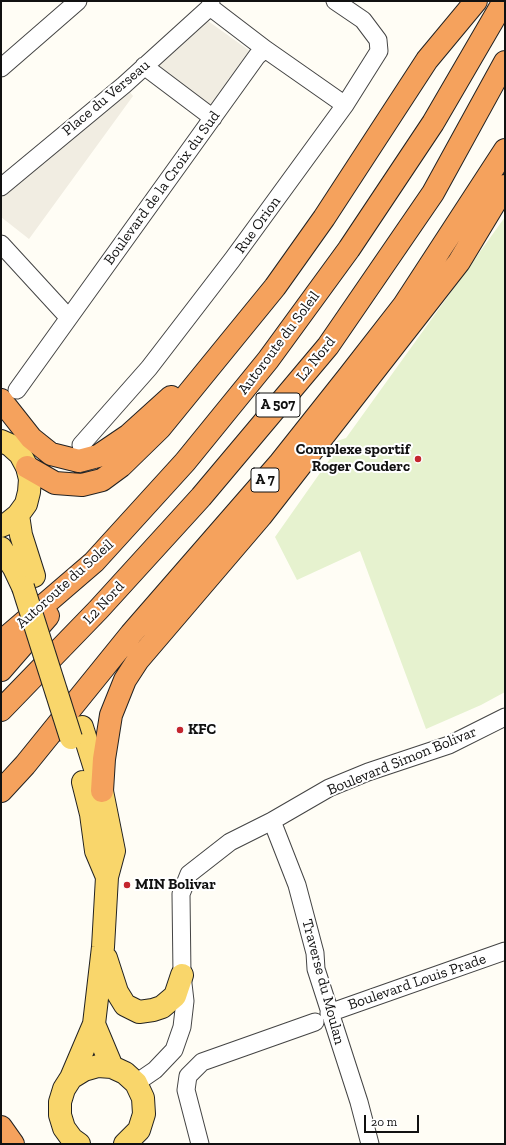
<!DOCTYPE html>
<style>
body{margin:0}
#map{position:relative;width:506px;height:1145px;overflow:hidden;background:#fffdf5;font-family:"Zilla Slab",serif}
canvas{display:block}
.frame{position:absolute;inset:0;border:2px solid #111;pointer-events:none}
.scale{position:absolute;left:364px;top:1115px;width:55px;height:18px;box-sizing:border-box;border:2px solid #111;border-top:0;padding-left:5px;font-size:12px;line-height:14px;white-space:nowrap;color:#111;-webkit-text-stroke:3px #fff;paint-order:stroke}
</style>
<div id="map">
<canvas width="506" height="1145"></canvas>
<div class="frame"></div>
<div class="scale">20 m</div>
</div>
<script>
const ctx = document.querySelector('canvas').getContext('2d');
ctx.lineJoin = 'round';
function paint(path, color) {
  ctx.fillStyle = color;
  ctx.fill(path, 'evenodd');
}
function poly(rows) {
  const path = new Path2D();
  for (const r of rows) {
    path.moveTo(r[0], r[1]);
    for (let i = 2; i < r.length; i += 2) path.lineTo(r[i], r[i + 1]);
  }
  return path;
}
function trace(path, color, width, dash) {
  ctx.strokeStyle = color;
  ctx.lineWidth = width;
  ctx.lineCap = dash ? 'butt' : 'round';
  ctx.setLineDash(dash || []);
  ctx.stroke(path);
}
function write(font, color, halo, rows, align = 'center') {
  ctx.font = font + ' "Zilla Slab",serif';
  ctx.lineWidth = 4;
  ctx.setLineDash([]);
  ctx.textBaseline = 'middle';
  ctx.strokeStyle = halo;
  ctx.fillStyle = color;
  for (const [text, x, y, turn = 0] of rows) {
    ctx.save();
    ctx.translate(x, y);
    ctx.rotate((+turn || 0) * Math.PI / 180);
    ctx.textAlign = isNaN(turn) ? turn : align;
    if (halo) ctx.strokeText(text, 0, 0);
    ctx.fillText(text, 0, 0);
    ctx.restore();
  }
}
const pitch = poly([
 [505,217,505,692,481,705,426,729,360,551,297,580,275,537,339,446,337,441,346,438]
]);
const plaza = poly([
 [201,16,257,56,213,118,144,66],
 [124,85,133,96,29,239,1,217,1,187]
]);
const street = poly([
 [265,49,345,105],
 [144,66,213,118],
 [1,68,78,1],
 [1,187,124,85,210,7],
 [1,244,68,317],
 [17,390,257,56,265,49,210,7,211,1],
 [81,445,149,368,232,260,345,105,379,51,378,40,363,20,335,1],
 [272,821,297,885,315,953,316,969,359,1102,370,1144],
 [329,1013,505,951],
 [136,1083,155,1070,174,1050,182,1027,185,1001,182,975,181,894,189,874,230,842,272,821,329,788,368,772,449,745,505,717],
 [200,1144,186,1090,188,1076,202,1062,315,1022]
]);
const primary = poly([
 [1,441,10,445,20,454,27,467,30,479,29,492,26,504,18,515,8,523,1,526],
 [18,515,21,535,34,576],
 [1,548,14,568,23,587],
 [83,782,91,814,96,851,107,877],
 [106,958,117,992,125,1005,139,1012,153,1010,162,1007,175,996,182,975],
 [94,1024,112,1067],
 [71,1078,94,1024,103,947,107,877,114,851,102,791,82,727],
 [79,1144,72,1139,64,1128,60,1115,60,1102,64,1089,71,1078,84,1070,98,1066,112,1067,125,1073,136,1083,143,1098,144,1114,139,1130,125,1144]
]);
const highway = poly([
 [1,400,31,438,51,454,79,461,98,456,129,435,171,397],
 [27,467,55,483,82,485,102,480,121,466,160,428,275,287,324,218,427,60,476,1],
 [1,642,94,562,185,462,268,360,349,249,433,123,504,1],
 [1,670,48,616],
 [1,710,98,610,201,497,328,346,433,193,505,62],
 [1,791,25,765,131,634,279,464,348,377,404,305,505,150],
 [102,791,104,759,111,715,125,680,138,660,261,516,459,262,505,186],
 [1,1127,13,1144]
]);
const primaryBridge = poly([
 [23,587,71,738]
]);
const markers = [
 [418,459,4,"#c4262e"],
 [180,730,4,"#c4262e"],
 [127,885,4,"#c4262e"]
];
const shields = [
 [278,405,44],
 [265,480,28]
];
const shieldNames = [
 ["A 507",278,405],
 ["A 7",265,480]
];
const streetNames = [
 ["Place du Verseau",106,98,-40],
 ["Boulevard de la Croix du Sud",162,188,-54],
 ["Rue Orion",258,225,-54],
 ["Autoroute du Soleil",279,343,-53],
 ["L2 Nord",316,359,-51],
 ["Autoroute du Soleil",65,584,-42],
 ["L2 Nord",104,603,-47],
 ["Boulevard Simon Bolivar",402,761,-22],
 ["Traverse du Moulan",323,982,75],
 ["Boulevard Louis Prade",417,982,-19]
];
const poiNames = [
 ["Complexe sportif",410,450,"right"],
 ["Roger Couderc",410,467,"right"],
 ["KFC",188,730],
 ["MIN Bolivar",135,885]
];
paint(pitch, '#e6f2cf');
paint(plaza, '#f1ede2');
trace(street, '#444', 19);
trace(primary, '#222', 24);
trace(highway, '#222', 24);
trace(street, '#fff', 17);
trace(primary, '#f9d66b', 22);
trace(highway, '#f5a25d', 22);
trace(primaryBridge, '#222', 24, []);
trace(primaryBridge, '#f9d66b', 22);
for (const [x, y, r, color] of markers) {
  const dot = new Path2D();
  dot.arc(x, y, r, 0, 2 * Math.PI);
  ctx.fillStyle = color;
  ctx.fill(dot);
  trace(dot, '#fff', 1.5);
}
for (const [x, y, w] of shields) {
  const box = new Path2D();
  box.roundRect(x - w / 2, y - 12, w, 24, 3);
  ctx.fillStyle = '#fff';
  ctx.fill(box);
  trace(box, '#111', 1);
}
write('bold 14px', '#111', null, shieldNames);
write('15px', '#111', '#fff', streetNames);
write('bold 15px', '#111', '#fff', poiNames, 'left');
</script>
